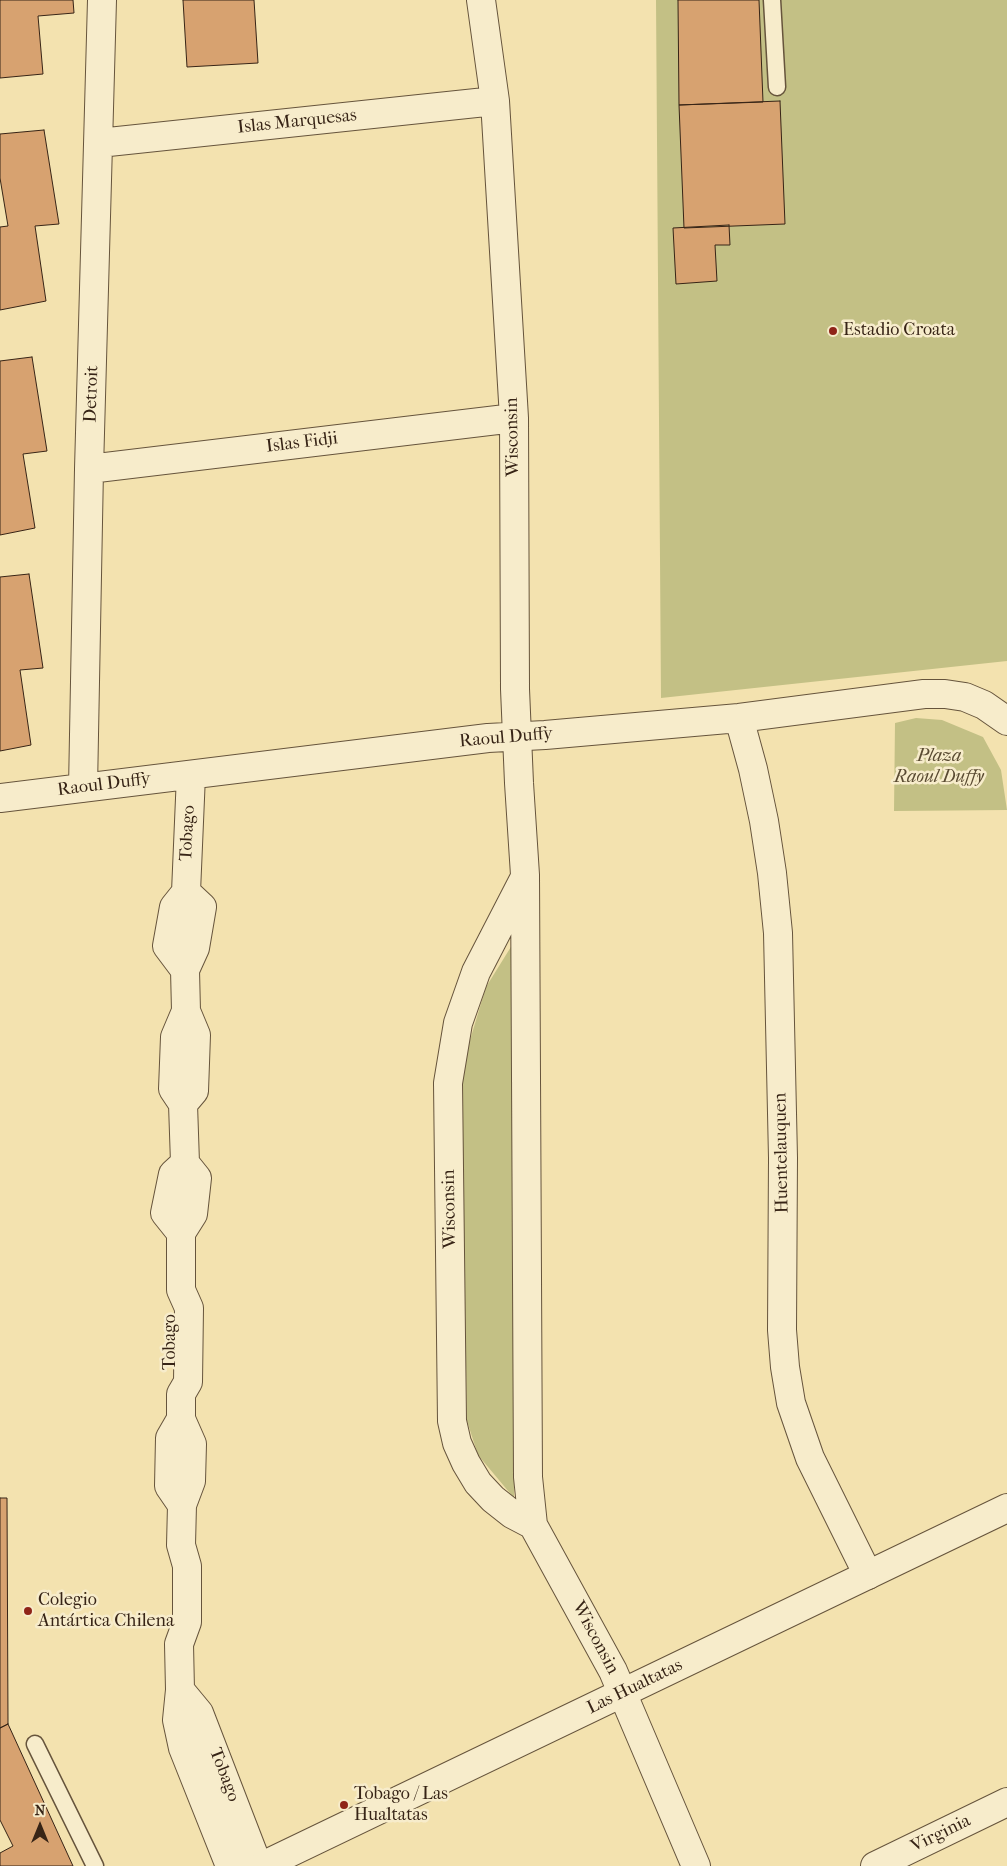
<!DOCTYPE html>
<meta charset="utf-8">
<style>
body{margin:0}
#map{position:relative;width:1007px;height:1866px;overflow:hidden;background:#f3e2af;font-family:"IM FELL French Canon",serif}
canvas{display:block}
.north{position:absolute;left:15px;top:1801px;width:50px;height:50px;-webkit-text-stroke:4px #f7eccb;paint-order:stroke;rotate:0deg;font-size:14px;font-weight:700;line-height:20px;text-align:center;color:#372416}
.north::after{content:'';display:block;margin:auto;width:18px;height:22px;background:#372416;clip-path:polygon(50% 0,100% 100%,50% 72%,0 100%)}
</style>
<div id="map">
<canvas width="1007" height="1866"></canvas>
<div class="north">N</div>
</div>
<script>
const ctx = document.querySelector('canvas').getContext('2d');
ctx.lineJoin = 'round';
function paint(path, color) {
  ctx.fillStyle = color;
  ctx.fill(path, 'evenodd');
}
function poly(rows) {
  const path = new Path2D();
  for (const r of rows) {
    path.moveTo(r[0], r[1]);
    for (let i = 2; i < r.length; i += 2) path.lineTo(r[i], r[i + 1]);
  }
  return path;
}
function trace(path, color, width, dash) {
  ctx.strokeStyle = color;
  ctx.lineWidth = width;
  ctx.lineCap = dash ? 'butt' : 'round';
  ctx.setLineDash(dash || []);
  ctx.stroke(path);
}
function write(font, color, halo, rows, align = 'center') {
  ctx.font = font + ' "IM FELL French Canon",serif';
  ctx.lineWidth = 5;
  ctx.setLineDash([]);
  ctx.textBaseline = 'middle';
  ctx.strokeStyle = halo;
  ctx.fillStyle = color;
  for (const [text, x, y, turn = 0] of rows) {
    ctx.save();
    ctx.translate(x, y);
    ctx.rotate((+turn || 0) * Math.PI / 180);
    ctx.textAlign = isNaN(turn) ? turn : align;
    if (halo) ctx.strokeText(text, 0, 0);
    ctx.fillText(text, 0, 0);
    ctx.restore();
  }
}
const green = poly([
 [656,0,1007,0,1007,661,661,698],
 [916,718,942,720,983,737,1001,770,1007,810,894,811,895,723],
 [514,942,514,1498,478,1455,467,1421,461,1089,467,1050,486,987]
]);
const building = poly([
 [0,0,73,0,74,13,38,16,43,74,0,78,0,0],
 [183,0,254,0,258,63,187,67,183,0],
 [678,0,759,0,763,102,679,105,678,0],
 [780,101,785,224,684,228,679,105,780,101],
 [44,130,59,224,35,226,46,301,0,310,0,227,8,226,0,178,0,134,44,130],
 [729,225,730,245,715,245,717,281,676,284,673,228,729,225],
 [32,357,47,451,23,454,35,528,0,535,0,361,32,357],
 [29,574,43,668,20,670,31,745,0,751,0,577,29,574],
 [0,1498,7,1498,8,1724,0,1728,0,1498],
 [8,1724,73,1866,0,1866,0,1853,13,1846,0,1820,0,1728,8,1724]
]);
const service = poly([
 [772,0,777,87],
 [35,1744,95,1866]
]);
const minor = poly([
 [481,0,495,101,514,418,515,689,519,783,525,875,528,1477,533,1525,613,1671,696,1866],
 [99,143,495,101],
 [89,469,514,418],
 [739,718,753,769,764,821,772,873,778,933,783,1158,782,1330,785,1367,791,1403,810,1458,868,1575],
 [83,788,89,469,102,0],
 [0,798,488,738,545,735,739,718,924,694,945,694,965,697,984,705,1007,721],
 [524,879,476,972,458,1023,448,1083,452,1421,457,1443,466,1463,478,1483,493,1499,512,1514,533,1525],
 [185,970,167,946,174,907,186,892,191,775],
 [186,1011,175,1037,173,1089,183,1104,185,1163,197,1178,193,1214,181,1233,181,1290,189,1308,188,1382,181,1394,181,1419,192,1444,191,1481,182,1505,181,1545,187,1566,187,1622,179,1644,180,1690,177,1720,183,1748,230,1866],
 [183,1104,194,1091,196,1035,186,1011,185,970,195,948,202,907,186,892],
 [181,1233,165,1213,173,1174,185,1163],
 [181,1419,170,1438,169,1486,182,1505],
 [180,1690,199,1713,258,1866],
 [875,1866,1007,1802]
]);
const tertiary = poly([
 [262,1866,1007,1508]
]);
const markers = [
 [833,331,5,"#8f2418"],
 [28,1611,5,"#8f2418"],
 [344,1805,5,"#8f2418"]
];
const streetNames = [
 ["Islas Marquesas",297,122,-6],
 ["Detroit",92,394,-88],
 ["Wisconsin",513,437,-91],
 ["Islas Fidji",302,443,-7],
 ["Raoul Duffy",506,738,-5],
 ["Raoul Duffy",104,785,-7],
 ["Tobago",188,833,-87],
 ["Huentelauquen",782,1153,-91],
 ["Wisconsin",450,1209,-91],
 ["Tobago",171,1342,-90],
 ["Wisconsin",595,1638,62],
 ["Las Hualtatas",635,1687,-26],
 ["Tobago",224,1775,69],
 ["Virginia",941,1834,-26]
];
const poiNames = [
 ["Estadio Croata",843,331],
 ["Colegio",38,1601],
 ["Antártica Chilena",38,1622],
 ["Tobago / Las",354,1795],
 ["Hualtatas",354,1816]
];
const parkNames = [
 ["Plaza",939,757],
 ["Raoul Duffy",939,778]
];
paint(green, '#c3c085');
paint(building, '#d7a270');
trace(building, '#372416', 1);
trace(service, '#66543c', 19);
trace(minor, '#66543c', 30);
trace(tertiary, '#66543c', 30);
trace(service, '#f7eccb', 16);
trace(minor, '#f7eccb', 28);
trace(tertiary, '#f7eccb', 28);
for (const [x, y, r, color] of markers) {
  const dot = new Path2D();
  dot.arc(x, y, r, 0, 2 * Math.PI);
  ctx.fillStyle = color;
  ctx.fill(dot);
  trace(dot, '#f7eccb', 2);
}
write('18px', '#372416', '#f7eccb', streetNames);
write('18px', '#372416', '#f7eccb', poiNames, 'left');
write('italic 18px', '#5a4b32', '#f7eccb', parkNames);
</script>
